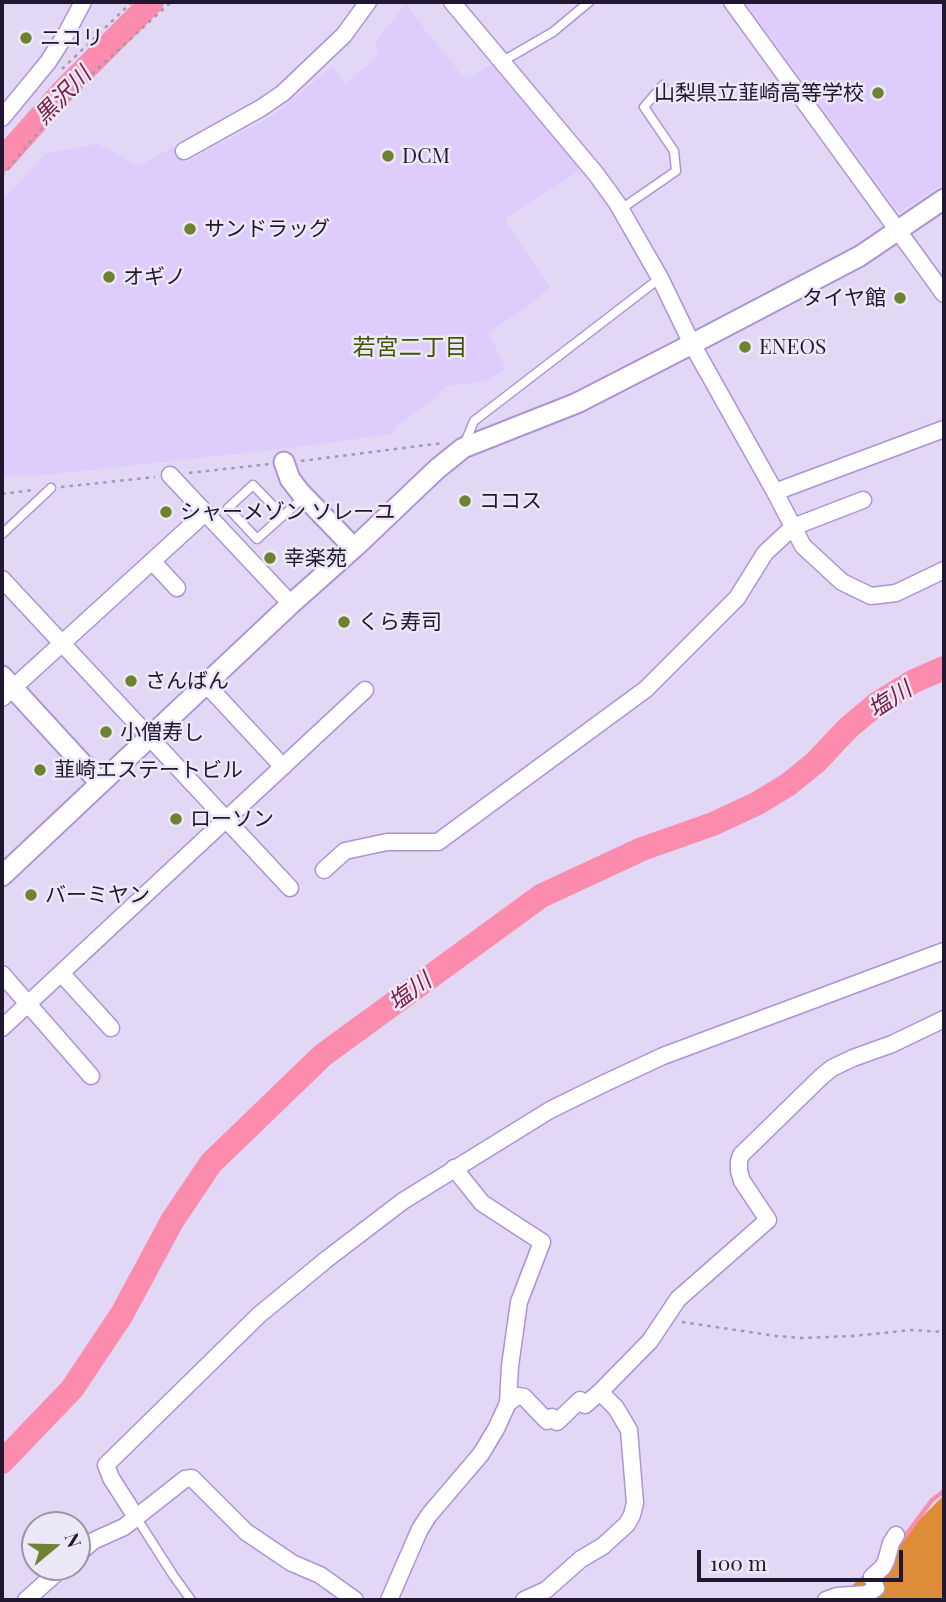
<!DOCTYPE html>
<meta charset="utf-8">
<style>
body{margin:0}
#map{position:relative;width:946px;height:1602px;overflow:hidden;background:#e2d8f5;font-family:"Playfair Display",serif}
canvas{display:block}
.frame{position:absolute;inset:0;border:4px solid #221731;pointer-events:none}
.north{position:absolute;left:21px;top:1511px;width:70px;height:70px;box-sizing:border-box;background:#ede8f7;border:2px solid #9c94a8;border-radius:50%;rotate:71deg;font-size:19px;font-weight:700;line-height:28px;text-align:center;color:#221731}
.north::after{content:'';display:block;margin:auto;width:24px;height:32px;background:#6e8232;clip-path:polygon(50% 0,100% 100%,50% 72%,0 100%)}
.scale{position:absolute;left:697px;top:1550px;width:206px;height:32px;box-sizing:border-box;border:4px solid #221731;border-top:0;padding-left:9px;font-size:21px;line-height:24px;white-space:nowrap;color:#221731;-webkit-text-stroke:5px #ede8f7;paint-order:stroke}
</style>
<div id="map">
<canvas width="946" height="1602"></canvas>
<div class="frame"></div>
<div class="north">N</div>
<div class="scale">100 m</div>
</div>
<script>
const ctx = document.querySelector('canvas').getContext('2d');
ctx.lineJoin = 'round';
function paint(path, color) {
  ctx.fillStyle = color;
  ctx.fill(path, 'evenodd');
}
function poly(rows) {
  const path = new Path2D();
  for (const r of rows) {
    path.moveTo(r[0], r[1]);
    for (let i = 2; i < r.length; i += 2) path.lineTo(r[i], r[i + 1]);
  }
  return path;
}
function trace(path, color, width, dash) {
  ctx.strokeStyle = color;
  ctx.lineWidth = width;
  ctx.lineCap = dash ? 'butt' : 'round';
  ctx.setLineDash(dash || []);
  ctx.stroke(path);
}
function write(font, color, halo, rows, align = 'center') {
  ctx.font = font + ' "Playfair Display","Noto Sans JP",serif';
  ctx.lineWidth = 5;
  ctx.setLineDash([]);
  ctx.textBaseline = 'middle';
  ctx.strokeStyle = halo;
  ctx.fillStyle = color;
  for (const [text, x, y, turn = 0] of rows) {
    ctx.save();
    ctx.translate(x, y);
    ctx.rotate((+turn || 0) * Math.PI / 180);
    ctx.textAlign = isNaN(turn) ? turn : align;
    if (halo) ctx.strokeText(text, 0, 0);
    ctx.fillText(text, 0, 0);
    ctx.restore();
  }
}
const built = poly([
 [745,2,944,2,944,183,899,213],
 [406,4,426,31,466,80,495,62,585,167,504,219,550,287,529,306,488,332,506,369,486,381,446,386,436,397,396,427,392,434,314,445,45,475,2,476,2,201,46,153,98,144,138,166,174,147,186,162,269,118,332,67,346,84,378,56,376,41]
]);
const forest = poly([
 [944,1495,944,1600,837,1600,872,1567]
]);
const stream = poly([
 [900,1543,932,1500,944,1491]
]);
const river = poly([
 [2,160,65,89,152,2],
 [2,1462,72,1389,122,1314,172,1221,211,1163,323,1055,541,896,642,849,713,824,758,803,789,784,816,762,848,728,878,703,914,681,944,668]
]);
const path = poly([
 [62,69,132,2],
 [2,176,34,137,94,72,171,2],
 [301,461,443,443],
 [189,473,270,464],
 [61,487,155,477],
 [2,494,33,490],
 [682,1322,776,1336,802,1338,853,1336,912,1330,944,1332]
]);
const service = poly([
 [503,61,553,32,589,2],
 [621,209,676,171,674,151,644,107,663,85],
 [464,445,474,421,660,278],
 [283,516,253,485,228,508,257,539,305,496],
 [2,534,51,488],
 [136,1517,173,1575,191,1600]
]);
const minor = poly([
 [452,2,596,174,617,203,660,278,692,344,775,492,803,546,842,582,871,596,896,593,944,570],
 [732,2,944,294],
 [2,118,48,62,66,34,83,2],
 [184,151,261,108,283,93,344,35,368,2],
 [170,475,291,604],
 [775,492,944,429],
 [152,561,177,588],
 [2,579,290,888],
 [206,684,283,767],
 [2,698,205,513],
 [324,870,345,851,387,842,438,842,646,689,737,598,765,553,793,527,863,500],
 [61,973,111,1028],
 [2,974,91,1076],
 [2,1028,365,690],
 [508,1403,518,1396,524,1397,547,1421,552,1417,557,1422,580,1400,585,1405,600,1392],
 [136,1517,111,1478,106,1465,259,1315,327,1259,403,1201,550,1110,605,1083,663,1056,944,951],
 [77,1555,93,1541,124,1527,185,1479,192,1478,246,1532,292,1563,320,1575,355,1600],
 [26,1600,63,1567],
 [389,1600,420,1529,429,1515,481,1454,496,1429,508,1403,510,1366,519,1302,542,1242,482,1203,454,1168],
 [524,1600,546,1590,581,1559,603,1546,627,1524,632,1515,635,1503,629,1430,616,1408,600,1392,650,1341,678,1299,768,1220,742,1181,739,1171,739,1161,741,1155,821,1077,832,1068,853,1058,892,1044,944,1019],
 [826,1600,837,1596,867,1594,876,1588,872,1577,883,1567,886,1561,891,1543,896,1535]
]);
const tertiary = poly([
 [284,462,290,479,300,492,354,548],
 [2,676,100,783],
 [2,876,291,604,354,548,437,469,463,448,577,403,692,344,860,256,944,199]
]);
const markers = [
 [26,38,7,"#6e8232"],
 [878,93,7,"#6e8232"],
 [388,156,7,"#6e8232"],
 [190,229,7,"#6e8232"],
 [109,277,7,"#6e8232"],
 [900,298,7,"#6e8232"],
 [745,347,7,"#6e8232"],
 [465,501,7,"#6e8232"],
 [166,512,7,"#6e8232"],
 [270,558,7,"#6e8232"],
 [344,622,7,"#6e8232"],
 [131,681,7,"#6e8232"],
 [106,732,7,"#6e8232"],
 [40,770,7,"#6e8232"],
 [176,819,7,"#6e8232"],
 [31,895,7,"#6e8232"]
];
const poiNames = [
 ["ニコリ",40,38],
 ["山梨県立韮崎高等学校",864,93,"right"],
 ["DCM",402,156],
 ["サンドラッグ",204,229],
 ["オギノ",123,277],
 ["タイヤ館",886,298,"right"],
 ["ENEOS",759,347],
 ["ココス",479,501],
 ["シャーメゾン ソレーユ",180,512],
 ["幸楽苑",284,558],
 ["くら寿司",358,622],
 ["さんばん",145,681],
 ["小僧寿し",120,732],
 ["韮崎エステートビル",54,770],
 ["ローソン",190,819],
 ["バーミヤン",45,895]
];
const waterNames = [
 ["黒沢川",63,96,-46],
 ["塩川",890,700,-33],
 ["塩川",410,992,-36]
];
const neighbourhoodNames = [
 ["若宮二丁目",410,348]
];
paint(built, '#decdfc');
paint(forest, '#df8c39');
trace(stream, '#fb8cad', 4.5);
trace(river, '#fb8cad', 24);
trace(service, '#ad93d6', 11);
trace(minor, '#ad93d6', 19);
trace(tertiary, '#ad93d6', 23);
trace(path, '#a297b3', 2.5, [3.5, 5]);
trace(service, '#fff', 8);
trace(minor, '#fff', 16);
trace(tertiary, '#fff', 19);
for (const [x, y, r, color] of markers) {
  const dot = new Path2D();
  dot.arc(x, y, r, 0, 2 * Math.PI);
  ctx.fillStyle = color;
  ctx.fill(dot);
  trace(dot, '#ede8f7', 2.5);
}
write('21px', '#221731', '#ede8f7', poiNames, 'left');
write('italic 23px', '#7b1a41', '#ede8f7', waterNames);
write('23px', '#435300', '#ede8f7', neighbourhoodNames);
</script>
